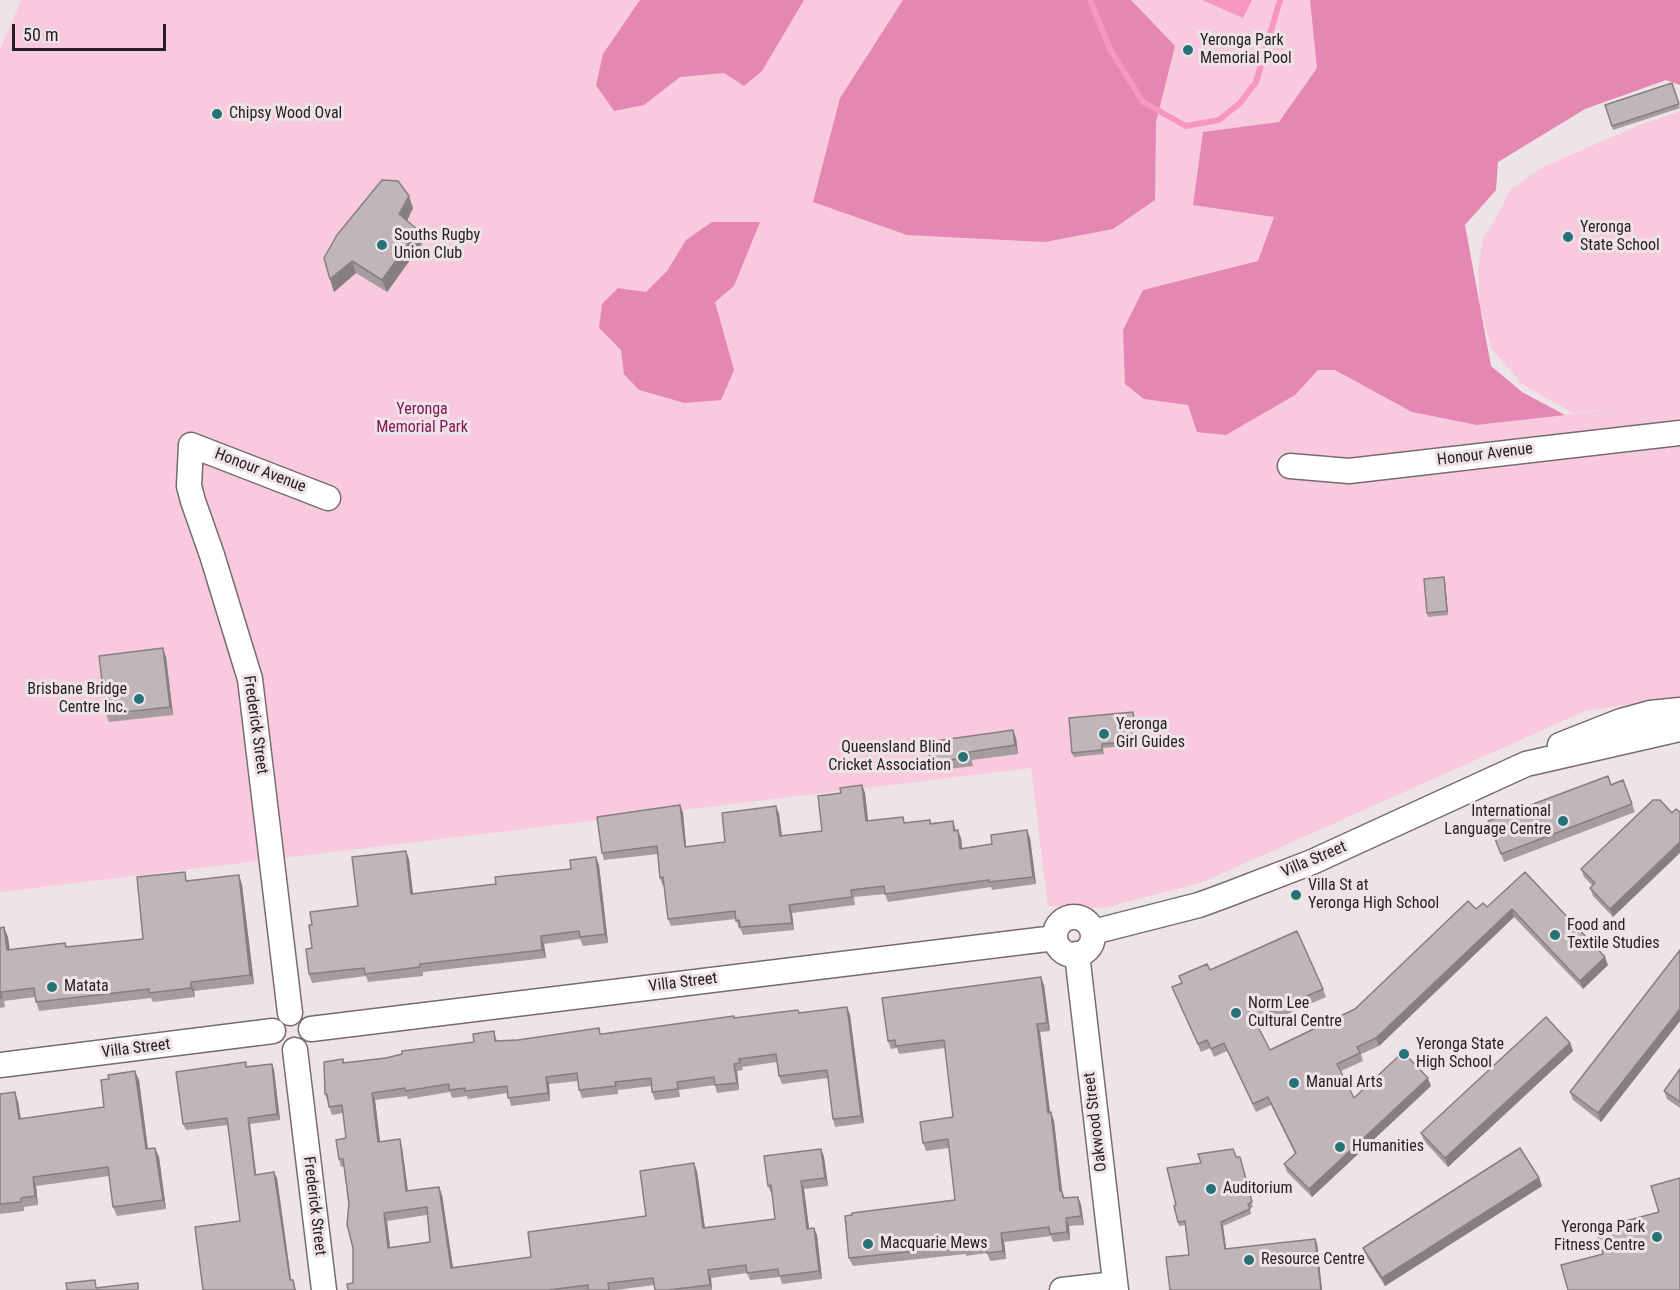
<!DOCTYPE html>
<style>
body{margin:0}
#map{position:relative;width:1680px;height:1290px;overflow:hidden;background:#eee3e7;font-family:"Roboto Condensed",sans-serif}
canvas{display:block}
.scale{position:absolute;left:12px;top:24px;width:154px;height:27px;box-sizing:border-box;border:3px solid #241f21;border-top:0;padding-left:8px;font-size:18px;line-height:21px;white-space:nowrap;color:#241f21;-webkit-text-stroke:4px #eee3e7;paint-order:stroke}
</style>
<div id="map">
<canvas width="1680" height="1290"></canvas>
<div class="scale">50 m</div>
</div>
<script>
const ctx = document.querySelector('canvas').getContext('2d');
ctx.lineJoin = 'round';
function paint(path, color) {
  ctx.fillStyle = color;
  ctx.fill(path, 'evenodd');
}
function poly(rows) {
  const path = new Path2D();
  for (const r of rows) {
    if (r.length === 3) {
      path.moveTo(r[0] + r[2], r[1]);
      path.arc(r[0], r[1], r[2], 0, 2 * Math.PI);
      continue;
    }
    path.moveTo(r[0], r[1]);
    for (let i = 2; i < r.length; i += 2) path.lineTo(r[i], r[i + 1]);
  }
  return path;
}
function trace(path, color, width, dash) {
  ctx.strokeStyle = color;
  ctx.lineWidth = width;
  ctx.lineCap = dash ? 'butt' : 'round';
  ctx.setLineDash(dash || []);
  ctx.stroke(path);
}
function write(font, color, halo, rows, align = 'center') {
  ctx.font = font + ' "Roboto Condensed",sans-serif';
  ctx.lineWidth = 6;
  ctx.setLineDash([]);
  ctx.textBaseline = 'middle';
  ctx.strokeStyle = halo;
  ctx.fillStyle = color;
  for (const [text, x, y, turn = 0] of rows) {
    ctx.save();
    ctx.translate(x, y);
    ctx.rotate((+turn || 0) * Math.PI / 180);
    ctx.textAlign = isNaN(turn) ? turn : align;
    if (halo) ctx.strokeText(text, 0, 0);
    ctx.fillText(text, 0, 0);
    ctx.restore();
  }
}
const green = poly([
 [21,0,1522,0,1438,72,1477,425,1656,404,1573,413,1523,385,1491,348,1480,306,1478,270,1483,238,1495,220,1510,190,1543,167,1639,125,1680,111,1680,697,1585,711,1203,882,1104,908,1048,906,1031,768,0,892,0,50]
]);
const forest = poly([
 [640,0,804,0,762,71,744,86,724,73,680,77,644,105,614,111,596,85,603,54],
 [903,0,1131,0,1175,46,1156,122,1155,200,1113,229,1045,242,907,235,813,202,840,98],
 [1310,0,1680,0,1680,85,1666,80,1585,109,1498,162,1496,190,1465,225,1491,366,1522,392,1565,415,1477,425,1412,412,1335,370,1318,370,1295,395,1226,435,1197,432,1188,405,1144,399,1125,384,1123,330,1143,290,1258,261,1274,217,1193,205,1203,132,1279,122,1317,68],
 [712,222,760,222,734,286,715,302,734,370,721,400,685,403,639,390,624,374,621,350,599,328,602,304,618,288,646,292,667,271,686,240]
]);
const water = poly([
 [1202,0,1252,0,1243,18]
]);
const stream = poly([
 [1090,0,1110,49,1143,102,1186,126,1219,120,1240,103,1256,82,1280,0]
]);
const street = poly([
 [1290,466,1349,471,1680,433],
 [1560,745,1621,721,1650,713,1680,710],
 [1074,936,19],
 [1093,932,1199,905,1229,894,1312,862,1526,764,1680,729],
 [1077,954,1116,1290],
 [290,1013,250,679,212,555,193,501,189,486,191,445,328,498],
 [311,1029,1055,938],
 [295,1050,324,1290],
 [0,1065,273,1031],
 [1062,1290,1115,1284]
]);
const wall = poly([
 [1672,83,1680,108,1613,130,1605,105],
 [413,208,407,221,418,230,423,242,387,292,356,273,334,292,324,258],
 [1445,581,1448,615,1428,617,1427,613],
 [166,657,173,715,109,722,106,714],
 [1134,716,1137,745,1103,748,1104,754,1074,757,1072,753],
 [1016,738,1018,754,972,760,973,766,933,771,930,763],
 [1623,780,1635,812,1504,862,1488,821,1611,785],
 [862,785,865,793,868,821,906,823,930,820,931,823,953,821,956,830,961,838,962,848,992,844,1027,830,1030,838,1036,884,992,890,991,887,888,902,885,894,854,897,855,905,792,913,794,930,743,935,740,928,739,929,736,919,671,926,668,919,664,885,663,886,660,878,658,854,604,860,602,853,680,805,683,813,686,847,725,842,776,806,779,814,782,836,822,831,841,793],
 [1653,800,1613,917,1593,896,1590,888,1593,886,1584,877,1581,869],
 [409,859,413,894,496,884,599,865,608,943,583,946,580,939,544,944,546,958,423,972,423,976,368,982,366,976,312,983,309,974,312,948,312,925,358,906],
 [1525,872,1608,965,1583,989,1514,917,1379,1046,1361,1054,1363,1061,1341,1071,1354,1098,1431,1086,1312,1197,1287,1172,1284,1164,1295,1154,1271,1105,1256,1112,1227,1051,1214,1057,1210,1048,1201,1052,1172,987,1210,970,1323,989,1326,997,1258,1027,1270,1050,1355,1009,1476,909,1487,907],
 [239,875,242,885,254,984,194,991,195,997,153,1002,151,998,39,1011,35,997,4,1001,5,1007,0,1008,0,928,8,937,9,950,67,947,143,939,189,881],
 [1680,950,1680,1021,1601,1122,1573,1100,1570,1092],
 [1044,985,1050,1031,1040,1032,1050,1112,1051,1112,1054,1121,1062,1191,1065,1198,1078,1197,1081,1205,1084,1225,1069,1226,1070,1240,1053,1242,1051,1236,1004,1242,1006,1259,990,1261,987,1253,966,1256,966,1254,853,1266,849,1258,955,1200,949,1148,926,1151,923,1143,953,1117,945,1048,899,1054,897,1048,891,1049,888,1041],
 [847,1007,850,1015,864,1123,835,1127,833,1119,828,1078,782,1084,779,1076,777,1062,742,1067,743,1070,737,1071,739,1090,717,1093,715,1085,679,1090,680,1097,655,1100,652,1092,652,1086,618,1090,618,1094,582,1098,579,1090,578,1081,549,1084,550,1101,511,1106,508,1093,468,1099,467,1096,452,1098,450,1092,408,1099,407,1096,375,1100,380,1142,402,1147,408,1191,439,1187,442,1195,453,1267,531,1257,646,1216,697,1171,705,1228,775,1219,772,1193,771,1193,768,1186,821,1149,824,1157,828,1186,804,1189,809,1228,814,1228,817,1235,822,1279,782,1284,780,1277,750,1280,747,1273,711,1278,712,1290,655,1290,654,1285,616,1290,348,1290,353,1283,353,1248,344,1166,341,1167,339,1159,346,1138,343,1113,332,1115,325,1094,343,1059,344,1063,386,1058,474,1042,494,1031,497,1041,601,1034,798,1010,799,1013],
 [427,1215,430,1242,390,1247,387,1221],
 [1570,1043,1573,1051,1448,1167,1424,1141,1421,1133],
 [272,1064,274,1070,280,1120,250,1124,256,1175,277,1178,291,1280,293,1280,296,1290,203,1290,240,1221,228,1125,186,1130,183,1124,247,1066],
 [1680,1069,1680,1108,1667,1099,1664,1091],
 [139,1080,148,1149,155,1148,159,1157,166,1209,117,1216,113,1207,109,1176,36,1186,38,1205,24,1207,24,1211,0,1214,0,1094,18,1101,21,1119,104,1107],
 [1236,1157,1253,1207,1250,1208,1251,1214,1223,1226,1226,1249,1315,1239,1317,1243,1322,1290,1170,1290,1189,1255,1185,1225,1179,1226,1178,1222,1176,1205],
 [1539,1178,1542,1186,1385,1286,1366,1256,1363,1248]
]);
const shadedWall = poly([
 [409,196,413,208,404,227,399,214],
 [418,230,423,242,387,292,382,280],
 [352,261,356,273,334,292,330,279],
 [1444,577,1445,581,1448,615,1447,611],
 [163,648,166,657,173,715,170,707],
 [1133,712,1134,716,1137,745,1136,741],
 [1013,730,1016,738,1018,754,1015,745],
 [862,785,865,793,869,829,866,821],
 [680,805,683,813,687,855,685,847],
 [776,806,779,814,783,844,780,836],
 [958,830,961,838,963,856,960,849],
 [1027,830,1030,838,1036,884,1033,877],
 [1680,842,1680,853,1613,917,1610,909],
 [406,851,409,859,414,903,411,894],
 [596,857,599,865,608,943,605,934],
 [239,875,242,885,254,984,250,975],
 [789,905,792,913,794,930,792,923],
 [1512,909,1514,917,1379,1046,1376,1038],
 [4,927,8,937,11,959,7,950],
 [541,936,544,944,546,958,542,950],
 [1605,957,1608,965,1583,989,1580,981],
 [1041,977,1044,985,1050,1031,1047,1023],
 [191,982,194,991,195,997,191,988],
 [847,1007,850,1015,864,1123,861,1116],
 [1680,1009,1680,1021,1601,1122,1598,1113],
 [1037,1024,1040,1032,1051,1121,1048,1113],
 [1570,1043,1573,1051,1448,1167,1445,1158],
 [272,1064,274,1070,280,1120,277,1114],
 [734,1064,737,1071,739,1090,737,1083],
 [135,1071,139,1080,149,1158,146,1149],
 [546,1077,549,1084,550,1101,548,1093],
 [1428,1078,1431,1086,1312,1197,1309,1189],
 [15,1092,18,1101,22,1128,19,1119],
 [372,1093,375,1100,381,1149,378,1142],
 [1051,1112,1054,1121,1063,1199,1060,1191],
 [248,1118,250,1124,257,1181,255,1175],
 [400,1139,402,1147,409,1199,406,1191],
 [155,1148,159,1157,166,1209,163,1200],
 [821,1149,824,1157,828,1186,825,1178],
 [694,1163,697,1171,706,1236,703,1228],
 [274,1172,277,1178,292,1286,290,1280],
 [33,1177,36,1186,38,1205,35,1196],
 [1539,1178,1542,1186,1385,1286,1382,1278],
 [801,1181,804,1189,810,1236,807,1229],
 [439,1187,442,1195,454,1275,451,1268],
 [1078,1197,1081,1205,1084,1225,1081,1216],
 [384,1213,387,1221,391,1255,388,1248],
 [1066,1218,1069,1226,1070,1240,1067,1232],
 [1221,1222,1223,1226,1227,1254,1225,1249],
 [814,1228,817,1235,822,1279,819,1271],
 [1001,1233,1004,1242,1006,1259,1003,1251],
 [1315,1239,1317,1243,1322,1290,1321,1290],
 [708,1270,711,1278,712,1290,710,1285]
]);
const building = poly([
 [1672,83,1679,104,1612,126,1605,105,1672,83],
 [382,180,398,181,409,196,399,214,418,230,382,280,352,261,330,279,324,258,337,235,382,180],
 [1444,577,1447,611,1427,613,1424,579,1444,577],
 [163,648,170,707,106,714,99,656,163,648],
 [1133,712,1136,741,1102,744,1102,750,1072,753,1069,718,1133,712],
 [1013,730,1015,745,969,752,970,757,930,763,928,742,1013,730],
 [1608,776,1611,785,1623,780,1632,804,1501,854,1488,821,1608,776],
 [862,785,866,821,903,817,904,823,930,820,930,824,953,821,954,831,958,830,960,849,992,844,991,835,1027,830,1033,877,989,882,989,880,885,894,884,886,851,890,852,897,789,905,792,923,740,927,739,920,736,921,735,911,668,919,663,877,660,878,657,846,602,853,597,817,680,805,685,847,725,842,722,813,776,806,780,836,822,831,818,796,841,793,840,788,862,785],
 [1653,800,1660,800,1672,813,1676,809,1680,812,1680,842,1610,909,1590,888,1595,883,1581,869,1653,800],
 [406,851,411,894,496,884,495,877,571,869,570,860,596,857,605,934,580,937,579,931,541,936,542,950,420,964,420,967,365,974,364,968,309,974,306,949,312,948,309,925,312,925,310,912,358,906,352,857,406,851],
 [185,872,186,881,239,875,250,975,191,982,191,988,149,993,149,989,36,1002,34,988,1,992,2,998,0,998,0,928,4,927,7,950,65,943,66,947,143,939,137,877,185,872],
 [1525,872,1605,957,1580,981,1512,909,1376,1038,1357,1047,1360,1053,1337,1064,1354,1098,1403,1052,1428,1078,1309,1189,1284,1164,1296,1153,1268,1097,1253,1104,1224,1043,1211,1049,1207,1040,1198,1044,1172,987,1182,983,1179,976,1207,964,1210,970,1297,931,1323,989,1254,1019,1270,1050,1355,1009,1468,901,1476,909,1483,903,1487,907,1525,872],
 [1680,950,1680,1009,1598,1113,1570,1092,1680,950],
 [1041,977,1047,1023,1037,1024,1048,1113,1051,1112,1060,1191,1062,1191,1063,1198,1078,1197,1081,1216,1066,1218,1067,1232,1050,1234,1049,1227,1001,1233,1003,1251,987,1253,986,1245,963,1247,963,1246,849,1258,845,1216,852,1215,852,1213,955,1200,948,1139,923,1143,920,1122,953,1117,944,1040,896,1046,895,1040,888,1041,882,998,1041,977],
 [847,1007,861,1116,833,1119,827,1070,779,1076,776,1054,739,1059,740,1063,734,1064,737,1083,715,1085,714,1077,677,1082,678,1089,652,1092,651,1078,615,1082,616,1086,579,1090,577,1073,546,1077,548,1093,508,1098,507,1086,465,1091,465,1088,449,1090,449,1084,405,1091,405,1088,372,1093,378,1142,400,1139,406,1191,439,1187,451,1268,531,1257,528,1232,646,1216,640,1171,694,1163,703,1228,775,1219,771,1185,768,1186,764,1156,821,1149,825,1178,801,1181,807,1229,814,1228,819,1271,779,1276,778,1269,747,1273,746,1265,708,1270,710,1285,668,1290,655,1290,653,1278,608,1283,609,1290,588,1290,588,1285,549,1290,348,1290,347,1284,353,1283,353,1248,347,1224,349,1203,343,1159,339,1159,336,1140,346,1138,342,1105,329,1107,327,1094,325,1094,324,1062,343,1059,343,1063,386,1058,402,1054,402,1051,474,1042,473,1034,494,1031,495,1041,518,1040,599,1028,600,1034,602,1034,734,1016,734,1018,798,1010,799,1013,847,1007],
 [427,1207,430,1242,388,1248,384,1213,427,1207],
 [1546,1017,1570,1043,1445,1158,1421,1133,1546,1017],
 [246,1062,246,1067,272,1064,277,1114,248,1118,255,1175,274,1172,290,1280,293,1280,295,1290,203,1290,195,1227,240,1221,227,1118,183,1124,176,1072,246,1062],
 [1680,1069,1680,1102,1664,1091,1680,1069],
 [135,1071,146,1149,155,1148,163,1200,113,1207,108,1167,33,1177,35,1196,21,1198,21,1202,0,1204,0,1094,15,1092,19,1119,104,1107,101,1080,109,1079,108,1075,135,1071],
 [1520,1148,1539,1178,1382,1278,1363,1248,1520,1148],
 [1233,1149,1236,1157,1240,1157,1252,1202,1248,1204,1250,1209,1221,1222,1225,1249,1315,1239,1321,1290,1170,1290,1166,1257,1189,1255,1185,1221,1178,1222,1174,1206,1176,1205,1167,1168,1201,1163,1198,1154,1233,1149],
 [1680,1178,1680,1290,1568,1290,1561,1265,1603,1254,1596,1229,1659,1212,1651,1186,1680,1178],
 [95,1280,96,1288,138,1283,138,1290,67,1290,66,1283,95,1280]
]);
const markers = [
 [1188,50,6,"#277277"],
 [217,114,6,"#277277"],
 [1568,237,6,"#277277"],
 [382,245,6,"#277277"],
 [139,699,6,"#277277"],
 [1104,734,6,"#277277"],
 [963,757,6,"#277277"],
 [1563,821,6,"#277277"],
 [1296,895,6,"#277277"],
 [1555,935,6,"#277277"],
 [52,987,6,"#277277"],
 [1236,1013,6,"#277277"],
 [1404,1054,6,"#277277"],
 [1294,1083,6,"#277277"],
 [1340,1147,6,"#277277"],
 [1211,1189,6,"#277277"],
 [1657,1237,6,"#277277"],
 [868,1244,6,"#277277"],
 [1249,1260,6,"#277277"]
];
const poiNames = [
 ["Yeronga Park",1200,41],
 ["Memorial Pool",1200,59],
 ["Chipsy Wood Oval",229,114],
 ["Yeronga",1580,228],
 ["State School",1580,246],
 ["Souths Rugby",394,236],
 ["Union Club",394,254],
 ["Brisbane Bridge",127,690,"right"],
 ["Centre Inc.",127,708,"right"],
 ["Yeronga",1116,725],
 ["Girl Guides",1116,743],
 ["Queensland Blind",951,748,"right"],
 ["Cricket Association",951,766,"right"],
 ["International",1551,812,"right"],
 ["Language Centre",1551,830,"right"],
 ["Villa St at",1308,886],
 ["Yeronga High School",1308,904],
 ["Food and",1567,926],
 ["Textile Studies",1567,944],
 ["Matata",64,987],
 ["Norm Lee",1248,1004],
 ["Cultural Centre",1248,1022],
 ["Yeronga State",1416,1045],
 ["High School",1416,1063],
 ["Manual Arts",1306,1083],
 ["Humanities",1352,1147],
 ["Auditorium",1223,1189],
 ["Yeronga Park",1645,1228,"right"],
 ["Fitness Centre",1645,1246,"right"],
 ["Macquarie Mews",880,1244],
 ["Resource Centre",1261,1260]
];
const parkNames = [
 ["Yeronga",422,410],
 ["Memorial Park",422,428]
];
const streetNames = [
 ["Honour Avenue",1485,455,-7],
 ["Honour Avenue",260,471,21],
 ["Frederick Street",255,725,82],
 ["Villa Street",1314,860,-23],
 ["Villa Street",683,983,-7],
 ["Villa Street",136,1049,-7],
 ["Oakwood Street",1096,1122,-97],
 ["Frederick Street",314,1206,83]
];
paint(green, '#f9c9dd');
paint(forest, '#e487b2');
paint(water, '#f697c2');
trace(stream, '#f697c2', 6);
trace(street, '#766c6f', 27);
trace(street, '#fff', 24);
paint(wall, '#a59c9f');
paint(shadedWall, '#867f82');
paint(building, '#c0b5b9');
trace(building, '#867f82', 1.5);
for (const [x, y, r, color] of markers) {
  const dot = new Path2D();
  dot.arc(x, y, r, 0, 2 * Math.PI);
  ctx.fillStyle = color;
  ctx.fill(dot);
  trace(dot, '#eee3e7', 2);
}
write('16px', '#241f21', '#eee3e7', poiNames, 'left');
write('16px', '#841755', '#eee3e7', parkNames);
write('16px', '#241f21', '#eee3e7', streetNames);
</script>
